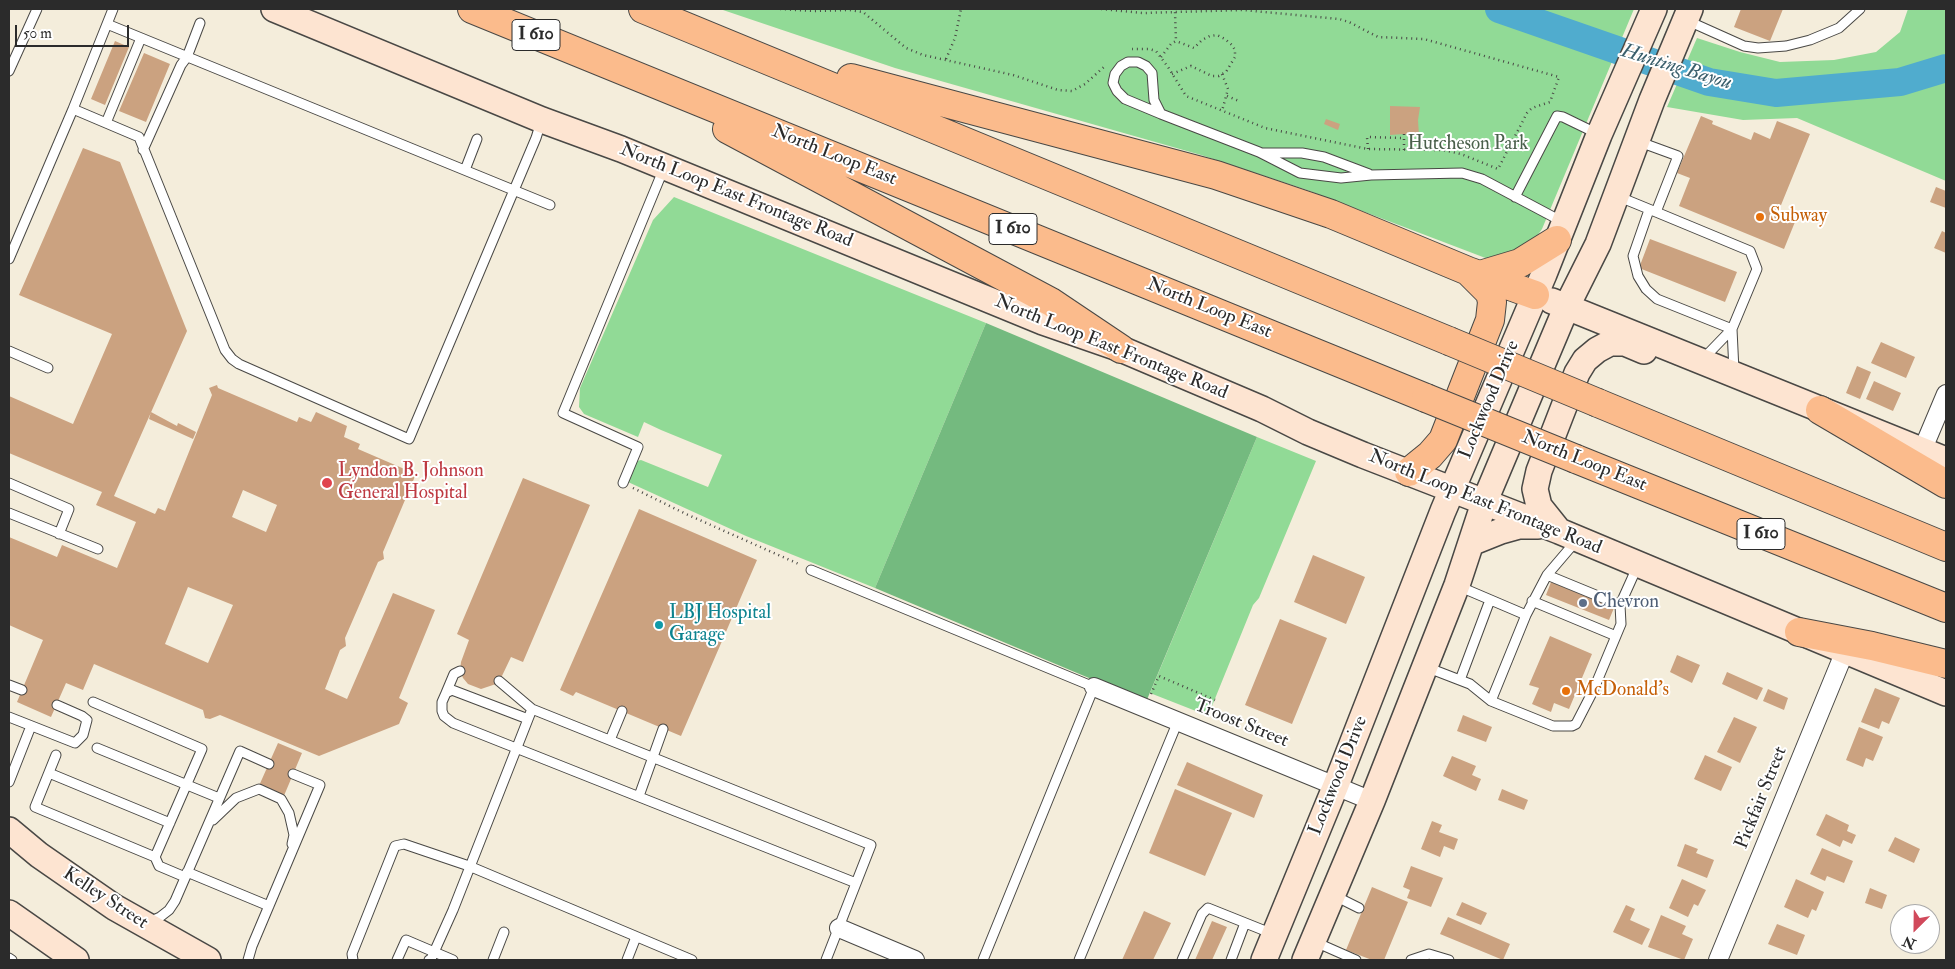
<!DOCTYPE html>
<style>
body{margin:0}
#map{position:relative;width:1955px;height:969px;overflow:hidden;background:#f4eddb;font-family:"IM FELL Double Pica",serif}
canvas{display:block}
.frame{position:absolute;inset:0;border:10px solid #2b2b2b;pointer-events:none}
.north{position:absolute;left:1890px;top:904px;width:50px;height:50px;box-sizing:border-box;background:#fff;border:1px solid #aaa;border-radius:50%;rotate:203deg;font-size:14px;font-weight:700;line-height:20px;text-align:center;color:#2b2b2b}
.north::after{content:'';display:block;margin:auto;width:18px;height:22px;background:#d1495b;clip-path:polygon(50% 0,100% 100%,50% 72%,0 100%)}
.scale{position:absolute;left:15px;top:25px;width:114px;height:22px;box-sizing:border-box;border:2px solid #2b2b2b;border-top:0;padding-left:6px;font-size:15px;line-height:18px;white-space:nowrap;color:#2b2b2b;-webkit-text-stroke:4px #fff;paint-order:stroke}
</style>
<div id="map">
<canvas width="1955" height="969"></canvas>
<div class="frame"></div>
<div class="north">N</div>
<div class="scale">50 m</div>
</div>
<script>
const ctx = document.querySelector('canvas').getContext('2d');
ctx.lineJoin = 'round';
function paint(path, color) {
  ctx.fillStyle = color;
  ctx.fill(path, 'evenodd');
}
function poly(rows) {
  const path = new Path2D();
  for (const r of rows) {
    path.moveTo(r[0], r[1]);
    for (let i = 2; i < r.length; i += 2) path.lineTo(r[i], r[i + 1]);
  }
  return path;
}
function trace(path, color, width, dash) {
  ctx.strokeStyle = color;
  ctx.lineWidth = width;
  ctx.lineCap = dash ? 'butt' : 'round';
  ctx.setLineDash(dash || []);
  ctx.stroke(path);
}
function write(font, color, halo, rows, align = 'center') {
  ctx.font = font + ' "IM FELL Double Pica",serif';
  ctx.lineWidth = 4;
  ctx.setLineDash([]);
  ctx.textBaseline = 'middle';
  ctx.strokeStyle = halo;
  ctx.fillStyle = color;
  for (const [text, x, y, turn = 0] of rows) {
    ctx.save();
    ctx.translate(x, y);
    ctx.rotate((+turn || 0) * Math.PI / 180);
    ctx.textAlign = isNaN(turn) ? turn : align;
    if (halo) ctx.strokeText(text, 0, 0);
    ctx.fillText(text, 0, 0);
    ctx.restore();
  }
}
const green = poly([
 [720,9,1634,9,1542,229,1525,253,1496,262,1307,190,1201,155,895,68],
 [1908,9,1946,9,1946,181,1797,118,1743,120,1667,107,1697,38,1740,52,1780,62,1834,60,1876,52,1900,32],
 [674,197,986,323,875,588,746,536,628,482,637,461,641,460,708,487,722,455,661,430,644,422,638,437,584,414,579,407,580,388,653,220],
 [1257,437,1316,461,1259,598,1253,605,1212,706,1206,715,1150,693]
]);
const forest = poly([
 [986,323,1257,437,1146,702,875,588]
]);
const river = poly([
 [1499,9,1709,82,1776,93,1900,82,1946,68]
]);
const building = poly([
 [1741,9,1783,9,1770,41,1734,27],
 [115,41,129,47,105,105,91,99],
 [144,53,170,64,146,122,119,111],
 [1390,106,1420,107,1418,120,1419,136,1404,134,1390,135],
 [1701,116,1713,121,1712,124,1751,140,1754,132,1770,139,1777,121,1810,134,1779,210,1797,217,1784,249,1679,206,1690,178,1677,173],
 [1326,119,1340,124,1338,130,1324,124],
 [83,148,120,162,187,331,114,496,155,514,158,508,165,511,212,395,209,388,217,385,218,388,297,422,299,417,311,422,316,412,347,426,344,437,360,444,358,449,416,474,383,552,384,559,378,562,345,638,346,646,340,650,325,689,347,699,393,593,435,610,399,698,408,703,399,724,319,756,220,715,210,719,205,718,203,710,94,664,83,690,66,683,51,717,17,702,43,640,9,625,9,537,57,557,62,545,117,568,136,522,96,505,102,492,9,453,9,396,73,424,112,334,19,295],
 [243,490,277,505,266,532,232,517],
 [188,587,233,605,208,663,165,644],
 [1936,187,1946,191,1946,208,1930,202],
 [1942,231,1946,233,1946,253,1934,248],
 [1650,239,1737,272,1725,302,1639,268],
 [1881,342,1915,357,1906,378,1871,363],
 [1857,366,1871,372,1860,399,1846,393],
 [1874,381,1901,393,1893,411,1866,399],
 [151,412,177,426,178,423,196,432,193,439,149,419],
 [523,478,590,505,523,662,511,657,501,678,496,684,481,689,468,684,463,678,460,671,461,662,469,640,457,634],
 [639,509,757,560,681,736,576,692,573,696,560,690],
 [1313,555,1365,577,1346,624,1294,602],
 [1551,582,1614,608,1609,620,1546,595],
 [1280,619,1327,638,1292,724,1245,705],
 [1550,636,1592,654,1569,709,1554,703,1551,712,1532,704,1539,688,1529,685],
 [1677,655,1700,665,1692,683,1670,672],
 [1727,672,1763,688,1757,700,1722,684],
 [1875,688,1900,698,1889,724,1882,721,1879,729,1861,722],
 [1768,689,1788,698,1784,710,1763,701],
 [1463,715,1492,727,1486,742,1457,731],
 [1734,717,1757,727,1740,763,1717,752],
 [1859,727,1883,737,1873,761,1866,758,1863,767,1846,760],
 [278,743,302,753,283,798,258,788],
 [1705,755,1732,767,1721,791,1694,779],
 [1452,756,1476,766,1472,775,1481,779,1476,791,1443,776],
 [1187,762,1263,795,1254,818,1177,785],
 [1175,789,1232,813,1205,876,1149,853],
 [1502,789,1528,800,1524,810,1498,800],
 [1826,814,1849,825,1847,831,1856,835,1852,844,1843,840,1840,847,1816,835],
 [1432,821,1442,825,1439,832,1458,839,1454,850,1444,846,1440,857,1421,849],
 [1895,837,1920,849,1914,863,1888,851],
 [1685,844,1698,849,1696,853,1714,860,1707,878,1677,866],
 [1822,848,1853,861,1844,883,1827,876,1825,881,1810,874],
 [1411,866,1443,878,1431,907,1407,898,1410,890,1403,887],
 [1682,879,1706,890,1698,906,1694,904,1688,917,1669,908],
 [1796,879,1824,892,1816,911,1812,909,1808,918,1784,907],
 [1372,887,1408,902,1384,960,1372,960,1346,950],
 [1870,888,1887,895,1882,909,1865,903],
 [1462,902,1487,913,1481,925,1456,915],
 [1626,905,1635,909,1630,920,1650,929,1642,945,1613,932],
 [1144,911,1171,923,1153,960,1122,960],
 [1661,915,1686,926,1682,934,1693,939,1684,960,1648,947],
 [1448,917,1510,944,1503,960,1440,934],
 [1212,921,1227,927,1212,960,1195,960],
 [1777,924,1805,935,1797,955,1768,944]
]);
const path = poly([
 [780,9,813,11,850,10,863,12,906,48,923,55,1013,75,1058,90,1072,91,1085,84,1105,66],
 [1101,9,1143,13,1243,10,1339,19,1349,22,1378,37,1424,39,1559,77,1550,102,1532,108,1527,113,1498,169,1461,154,1443,150,1368,149,1265,128,1186,96,1168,67,1156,51,1149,49,1132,49],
 [1161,57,1171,44,1176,41,1175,12],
 [946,59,955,38,961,9],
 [1172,74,1191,66,1212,76,1219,76,1226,72,1235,57,1235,50,1232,45,1225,39,1217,35,1210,36,1202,40,1194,48,1176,41],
 [1222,74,1228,89,1222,111],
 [1227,96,1239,101],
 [1368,149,1367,137,1404,138],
 [1404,150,1404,134],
 [633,488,686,514,801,565],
 [1151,694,1159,676,1215,700]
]);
const service = poly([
 [1686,20,1744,46,1758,48,1786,46,1810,40,1839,28,1860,9],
 [107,24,550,205],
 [9,71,37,9],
 [73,109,139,137,225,350,232,359,239,364,409,439,536,138,541,122],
 [1161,114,1154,100,1152,73,1146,66,1138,62,1128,62,1121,66,1115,74,1113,83,1117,91,1125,99,1161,114,1259,152,1300,173,1341,178,1371,175,1462,173,1482,179,1563,222],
 [106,123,141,38],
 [143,150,181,65,187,57,200,23],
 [1263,153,1302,153,1324,157,1369,174],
 [465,170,477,139],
 [1617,196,1656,212,1678,156,1637,141],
 [1515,197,1557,116,1563,117,1598,134],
 [1649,210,1633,256,1638,276,1646,289,1657,299,1732,329],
 [1656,212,1750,251,1757,269,1732,329,1703,359],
 [9,259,73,109,113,9],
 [1732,329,1734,371],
 [9,351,48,368],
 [9,483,69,509,59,534],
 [623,483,638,447,563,413,664,168],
 [9,513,98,549],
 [811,570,1094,687,983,960],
 [1547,575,1620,605,1638,565],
 [1458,586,1526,615,1547,575,1576,541],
 [1532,601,1616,636],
 [1426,667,1470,684,1491,701,1553,726,1572,726,1576,724,1593,691,1621,624,1620,605],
 [1460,680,1490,600],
 [499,681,532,709],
 [9,685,22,690],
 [446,693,454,674,460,671],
 [1491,701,1526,615],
 [9,717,75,743,83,735,87,720,82,716,57,705],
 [528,719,452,690,446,693,442,702,442,711,444,716,453,723,856,883],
 [610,740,622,711],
 [97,748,219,798],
 [56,755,35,807,155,857,202,749,93,702],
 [49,773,170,823],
 [9,782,31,726],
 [639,796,663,729],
 [213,820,236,798,259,789,281,799,289,813,294,835,292,844],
 [155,857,159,866,185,877],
 [187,872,269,906],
 [1333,895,1359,908],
 [149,922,160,917,169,910,175,901,240,751,269,764],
 [1313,941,1356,960],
 [9,958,12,960],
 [248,960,252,946,320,785,293,774],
 [353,960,352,954,395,846,404,844,469,866,692,960],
 [397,960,406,940,453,960],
 [429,960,431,959,453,910,532,709,871,845,826,960],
 [493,960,504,932],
 [627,960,636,937],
 [1079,960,1178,721],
 [1182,960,1202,914,1208,908,1273,934],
 [1231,960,1245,923],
 [1411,960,1429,954,1449,960]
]);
const minor = poly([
 [1922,451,1946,394],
 [1094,687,1372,801],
 [839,928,915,960],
 [1718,960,1845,651]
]);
const secondary = poly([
 [274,9,542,120,621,149,1043,322,1121,349,1262,409,1308,432,1363,455,1559,531,1946,693],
 [1552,301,1946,460],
 [1559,531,1539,506,1535,489,1539,471,1577,373,1585,360,1597,350,1610,343,1625,343,1644,351],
 [1471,543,1501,531,1519,526,1538,526],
 [9,830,39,855,114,907,208,960],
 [9,913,76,960],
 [1264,960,1336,785,1443,511,1544,274,1599,135,1654,9],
 [1305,960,1372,801,1457,585,1484,503,1567,306,1598,244,1652,100,1690,9]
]);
const motorway = poly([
 [472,9,1426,398],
 [643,9,1449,341],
 [851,78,1216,175,1331,214,1468,271,1535,295],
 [727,129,1051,302,1121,349],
 [1480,275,1520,263,1557,240],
 [1598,403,1946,547],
 [1820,410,1946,484],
 [1576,459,1946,608],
 [1409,472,1430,455,1443,440,1490,320,1492,302,1490,293,1469,272],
 [1799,632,1872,646,1946,664]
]);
const motorwayBridge = poly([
 [1449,341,1598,403],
 [1426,398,1576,459]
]);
const markers = [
 [1760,217,5,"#e8710a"],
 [327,483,6,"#e0444e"],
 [1583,603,5,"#5c6f8a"],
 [659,625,5,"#0f9aa8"],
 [1566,691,5,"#e8710a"]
];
const shields = [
 [536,35,48],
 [1013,229,48],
 [1761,534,48]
];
const shieldNames = [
 ["I 610",536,35],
 ["I 610",1013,229],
 ["I 610",1761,534]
];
const parkNames = [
 ["Hutcheson Park",1468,145]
];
const streetNames = [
 ["North Loop East",834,156,22],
 ["North Loop East Frontage Road",736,196,22],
 ["North Loop East",1209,309,22],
 ["North Loop East Frontage Road",1111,348,22],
 ["Lockwood Drive",1490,400,-67],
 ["North Loop East",1584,462,22],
 ["North Loop East Frontage Road",1485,503,22],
 ["Troost Street",1241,724,22],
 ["Lockwood Drive",1339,776,-68],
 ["Pickfair Street",1762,798,-68],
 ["Kelley Street",105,899,33]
];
const foodNames = [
 ["Subway",1770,217],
 ["McDonald's",1576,691]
];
const healthNames = [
 ["Lyndon B. Johnson",338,472],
 ["General Hospital",338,494]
];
const serviceNames = [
 ["Chevron",1593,603]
];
const cultureNames = [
 ["LBJ Hospital",669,614],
 ["Garage",669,636]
];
const waterNames = [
 ["Hunting Bayou",1676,68,17]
];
paint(green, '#91da96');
paint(forest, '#74ba7f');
trace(river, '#50acce', 28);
paint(building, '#cba280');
trace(service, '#494845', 11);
trace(minor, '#494845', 20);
trace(secondary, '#494845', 28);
trace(motorway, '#494845', 30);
trace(path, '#494845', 2.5, [1, 4]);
trace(service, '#fff', 9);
trace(minor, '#fff', 18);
trace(secondary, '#fde4d1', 25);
trace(motorway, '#fbbb8c', 28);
trace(motorwayBridge, '#494845', 30, []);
trace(motorwayBridge, '#fbbb8c', 28);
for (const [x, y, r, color] of markers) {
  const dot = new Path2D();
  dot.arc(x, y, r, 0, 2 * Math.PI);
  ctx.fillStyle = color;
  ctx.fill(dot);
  trace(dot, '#fff', 2);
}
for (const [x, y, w] of shields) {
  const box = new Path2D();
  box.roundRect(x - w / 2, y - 15.5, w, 31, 4);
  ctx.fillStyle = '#fff';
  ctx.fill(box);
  trace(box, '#2b2b2b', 1);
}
write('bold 18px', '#2b2b2b', null, shieldNames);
write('19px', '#4a604b', '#fff', parkNames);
write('19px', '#2b2b2b', '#fff', streetNames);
write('19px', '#c56008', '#fff', foodNames, 'left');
write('19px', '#be3a42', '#fff', healthNames, 'left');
write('19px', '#4e5e75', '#fff', serviceNames, 'left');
write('19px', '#0d838f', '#fff', cultureNames, 'left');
write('italic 20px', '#3a5f6c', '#fff', waterNames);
</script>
